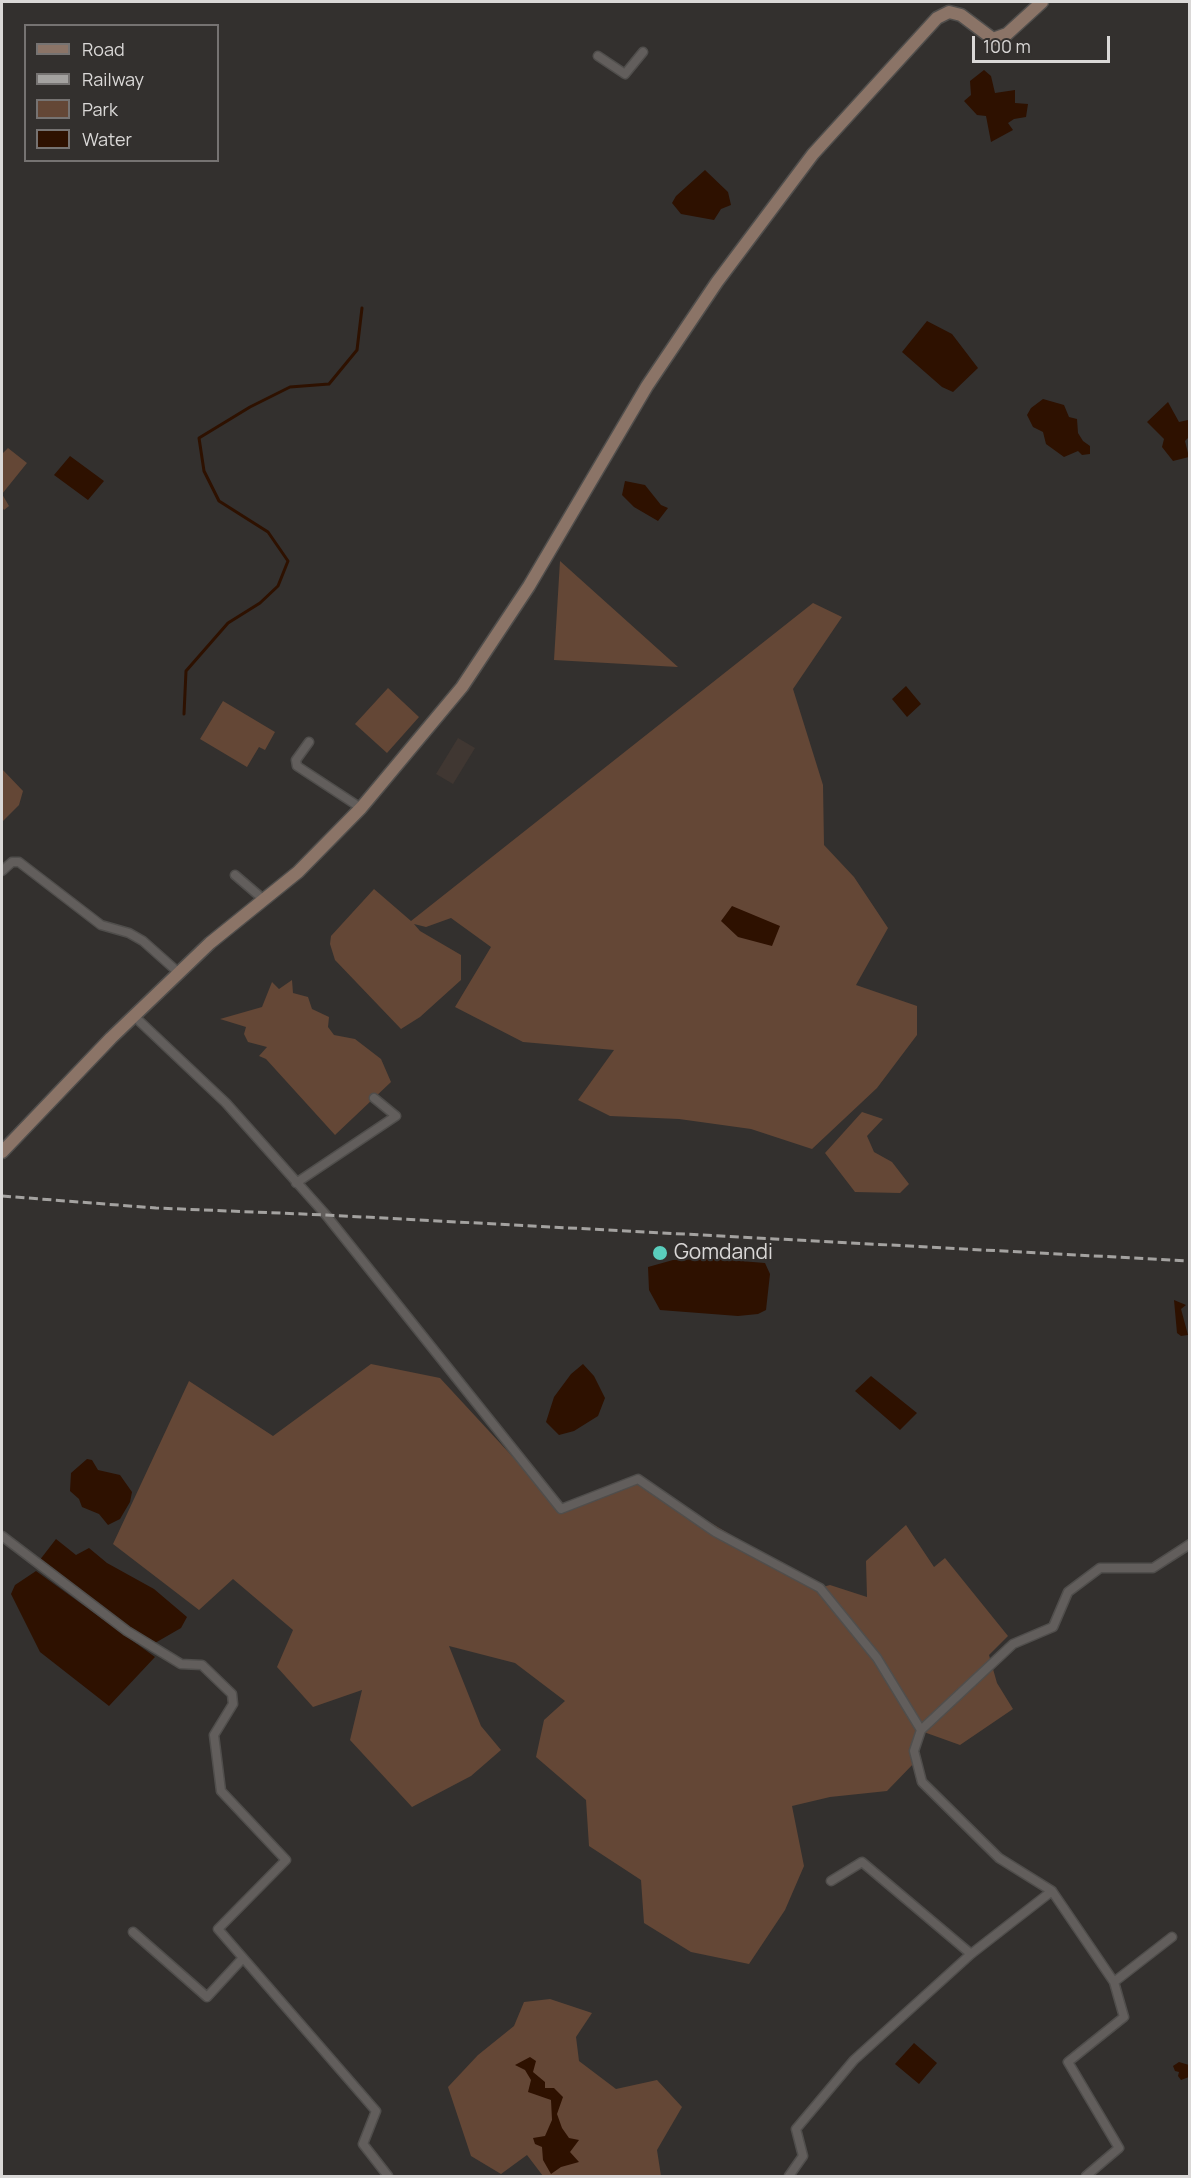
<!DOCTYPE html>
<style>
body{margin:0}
#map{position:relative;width:1191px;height:2178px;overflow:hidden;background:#33302e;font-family:Manrope,sans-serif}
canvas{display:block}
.frame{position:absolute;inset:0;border:3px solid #dad8d7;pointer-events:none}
.legend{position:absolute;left:24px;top:24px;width:195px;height:138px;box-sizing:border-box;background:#33302e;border:2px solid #767372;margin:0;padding:8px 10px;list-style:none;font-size:18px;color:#dad8d7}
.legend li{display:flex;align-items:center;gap:12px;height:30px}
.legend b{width:30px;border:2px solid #767372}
.scale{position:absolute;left:972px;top:36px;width:138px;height:27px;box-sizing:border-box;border:3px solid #dad8d7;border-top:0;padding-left:8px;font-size:18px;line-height:21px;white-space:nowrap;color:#dad8d7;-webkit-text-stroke:4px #33302e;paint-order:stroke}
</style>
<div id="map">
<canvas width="1191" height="2178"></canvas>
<div class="frame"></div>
<ul class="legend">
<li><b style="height:8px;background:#8b7467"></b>Road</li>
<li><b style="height:8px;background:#a4a2a0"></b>Railway</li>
<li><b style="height:16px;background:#644736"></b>Park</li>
<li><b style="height:16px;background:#2e1100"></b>Water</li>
</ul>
<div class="scale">100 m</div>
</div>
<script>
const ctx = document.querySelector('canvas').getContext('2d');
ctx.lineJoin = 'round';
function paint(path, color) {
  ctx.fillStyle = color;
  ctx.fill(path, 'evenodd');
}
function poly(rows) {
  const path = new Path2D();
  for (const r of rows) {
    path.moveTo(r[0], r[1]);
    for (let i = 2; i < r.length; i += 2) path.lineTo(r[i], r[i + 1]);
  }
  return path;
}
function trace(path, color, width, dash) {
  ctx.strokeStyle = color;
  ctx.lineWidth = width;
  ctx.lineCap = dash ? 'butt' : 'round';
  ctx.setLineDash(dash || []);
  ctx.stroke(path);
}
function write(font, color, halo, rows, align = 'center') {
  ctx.font = font + ' Manrope,sans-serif';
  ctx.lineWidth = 4.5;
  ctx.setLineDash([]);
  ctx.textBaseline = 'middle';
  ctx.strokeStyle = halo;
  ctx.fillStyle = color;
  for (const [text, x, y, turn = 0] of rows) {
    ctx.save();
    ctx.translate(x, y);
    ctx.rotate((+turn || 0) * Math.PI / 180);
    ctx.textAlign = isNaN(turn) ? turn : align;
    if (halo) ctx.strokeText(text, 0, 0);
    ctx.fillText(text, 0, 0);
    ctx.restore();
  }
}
const built = poly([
 [458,738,475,748,453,784,436,774]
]);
const green = poly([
 [8,448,27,463,2,494,9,506,4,510,2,507,2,454],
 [560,561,678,667,554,660],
 [813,603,842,617,793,689,823,785,824,845,854,877,888,928,856,985,917,1006,917,1035,877,1088,812,1149,751,1129,679,1119,610,1116,578,1100,614,1050,523,1042,455,1007,491,947,451,918,426,927,414,924,420,931,461,955,461,980,420,1017,401,1029,335,960,330,944,331,936,374,889,411,921],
 [388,688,419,717,387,753,355,724],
 [223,701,275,732,265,750,259,747,247,767,200,739],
 [2,769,23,791,19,805,2,822],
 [292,980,293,993,308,997,312,1009,329,1017,328,1027,334,1035,355,1039,381,1059,391,1082,335,1135,266,1059,259,1056,267,1047,248,1042,244,1034,246,1027,220,1019,262,1007,272,982,279,989],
 [862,1112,883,1119,867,1136,874,1152,892,1162,909,1184,900,1193,855,1192,825,1153],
 [371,1364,440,1378,561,1509,638,1479,819,1588,830,1585,867,1597,866,1561,906,1525,934,1567,945,1558,1008,1636,989,1655,997,1683,1013,1709,960,1745,921,1731,916,1761,887,1791,830,1797,792,1806,804,1866,785,1910,749,1964,691,1952,644,1923,641,1880,589,1846,586,1800,536,1757,544,1720,565,1701,515,1663,449,1646,481,1726,501,1750,471,1776,412,1807,350,1740,362,1690,313,1707,277,1667,293,1630,233,1579,199,1610,113,1544,189,1381,273,1436],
 [550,1999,592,2013,576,2037,579,2061,616,2089,657,2080,682,2107,657,2150,661,2176,543,2176,527,2155,501,2174,471,2156,448,2087,478,2055,514,2026,524,2002]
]);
const water = poly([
 [984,70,991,76,995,93,1015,90,1015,103,1028,104,1026,117,1014,119,1008,123,1013,130,991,142,986,116,977,115,964,101,971,95,970,81],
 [705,170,728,192,731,205,721,209,714,220,681,214,672,203,676,196],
 [927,321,952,334,978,368,953,392,942,387,902,352],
 [1043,399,1064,405,1069,417,1077,419,1078,433,1083,441,1090,446,1090,454,1082,455,1078,451,1064,457,1046,444,1043,432,1033,427,1027,415,1031,408],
 [1168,402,1179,422,1188,420,1189,423,1189,437,1185,441,1189,457,1173,461,1162,447,1164,439,1147,422],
 [70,456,104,481,88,500,54,475],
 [625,481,645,485,661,505,668,508,658,521,634,507,622,495],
 [906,686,921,704,907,717,892,699],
 [732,906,780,926,772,946,738,937,721,921],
 [716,1259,765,1263,770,1274,766,1310,758,1314,738,1316,660,1310,649,1290,648,1267,673,1260],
 [1174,1300,1186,1305,1181,1309,1188,1335,1181,1336,1177,1333],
 [583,1364,594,1376,605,1398,598,1416,574,1431,559,1435,546,1422,554,1397,571,1374],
 [871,1376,917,1413,900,1430,855,1391],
 [87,1459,92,1460,98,1470,120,1475,132,1492,130,1502,120,1519,108,1525,99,1514,82,1507,79,1499,70,1491,71,1473],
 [56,1539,76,1555,89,1548,107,1563,154,1589,187,1617,181,1628,155,1643,113,1618,39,1561],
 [36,1571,155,1657,109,1706,40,1652,11,1594,15,1585],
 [914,2043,937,2063,919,2084,895,2064],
 [530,2057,536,2061,533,2072,545,2082,545,2088,554,2088,563,2097,557,2114,562,2128,569,2138,579,2140,570,2152,579,2162,561,2167,551,2174,543,2160,542,2147,535,2144,533,2138,545,2136,552,2120,551,2100,528,2092,531,2080,525,2070,515,2065],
 [1179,2062,1189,2065,1189,2077,1181,2080,1178,2076,1179,2072,1175,2071,1173,2066]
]);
const stream = poly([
 [184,714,186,671,228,623,260,603,278,586,288,561,268,532,219,501,204,471,199,438,250,407,290,387,329,384,357,350,362,308]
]);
const minor = poly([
 [598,56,625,74,643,52],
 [309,742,296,760,297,766,361,808],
 [2,871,12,862,19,862,101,925,129,933,143,941,179,973],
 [235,875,263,899],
 [134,1016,226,1103,326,1215,561,1509,638,1479,715,1532,820,1588,877,1658,921,1730,914,1751,922,1782,999,1858,1052,1891,1114,1982,1124,2017,1068,2062,1119,2148,1086,2176],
 [296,1183,396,1116,374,1098],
 [2,1536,127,1631,181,1664,202,1665,232,1694,233,1704,214,1735,221,1791,286,1860,218,1929,376,2111,363,2144,388,2176],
 [921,1730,1013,1644,1053,1627,1068,1592,1100,1568,1153,1568,1190,1544],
 [831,1881,862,1862,971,1954],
 [133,1932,207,1997,243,1958],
 [1114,1982,1172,1937],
 [789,2176,803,2156,796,2129,854,2060,971,1954,1052,1891]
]);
const secondary = poly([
 [2,1152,111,1038,210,943,298,872,361,808,462,687,529,586,647,386,717,282,813,154,937,18,949,12,961,15,993,39,1007,34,1042,2]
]);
const rail = poly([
 [2,1196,156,1208,326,1215,1190,1261]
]);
const markers = [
 [660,1253,8,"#5acebd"]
];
const poiNames = [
 ["Gomdandi",674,1253]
];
paint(built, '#403732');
paint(green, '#644736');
paint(water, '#2e1100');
trace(stream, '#2e1100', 3);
trace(minor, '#504e4c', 11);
trace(secondary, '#504e4c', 15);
trace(minor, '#625e5c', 8);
trace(secondary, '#8b7467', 12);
trace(rail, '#a4a2a0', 3, [9, 4.5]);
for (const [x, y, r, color] of markers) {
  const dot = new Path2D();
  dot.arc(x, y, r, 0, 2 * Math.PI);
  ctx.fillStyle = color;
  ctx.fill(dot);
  trace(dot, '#33302e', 2);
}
write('21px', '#dad8d7', '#33302e', poiNames, 'left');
</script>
